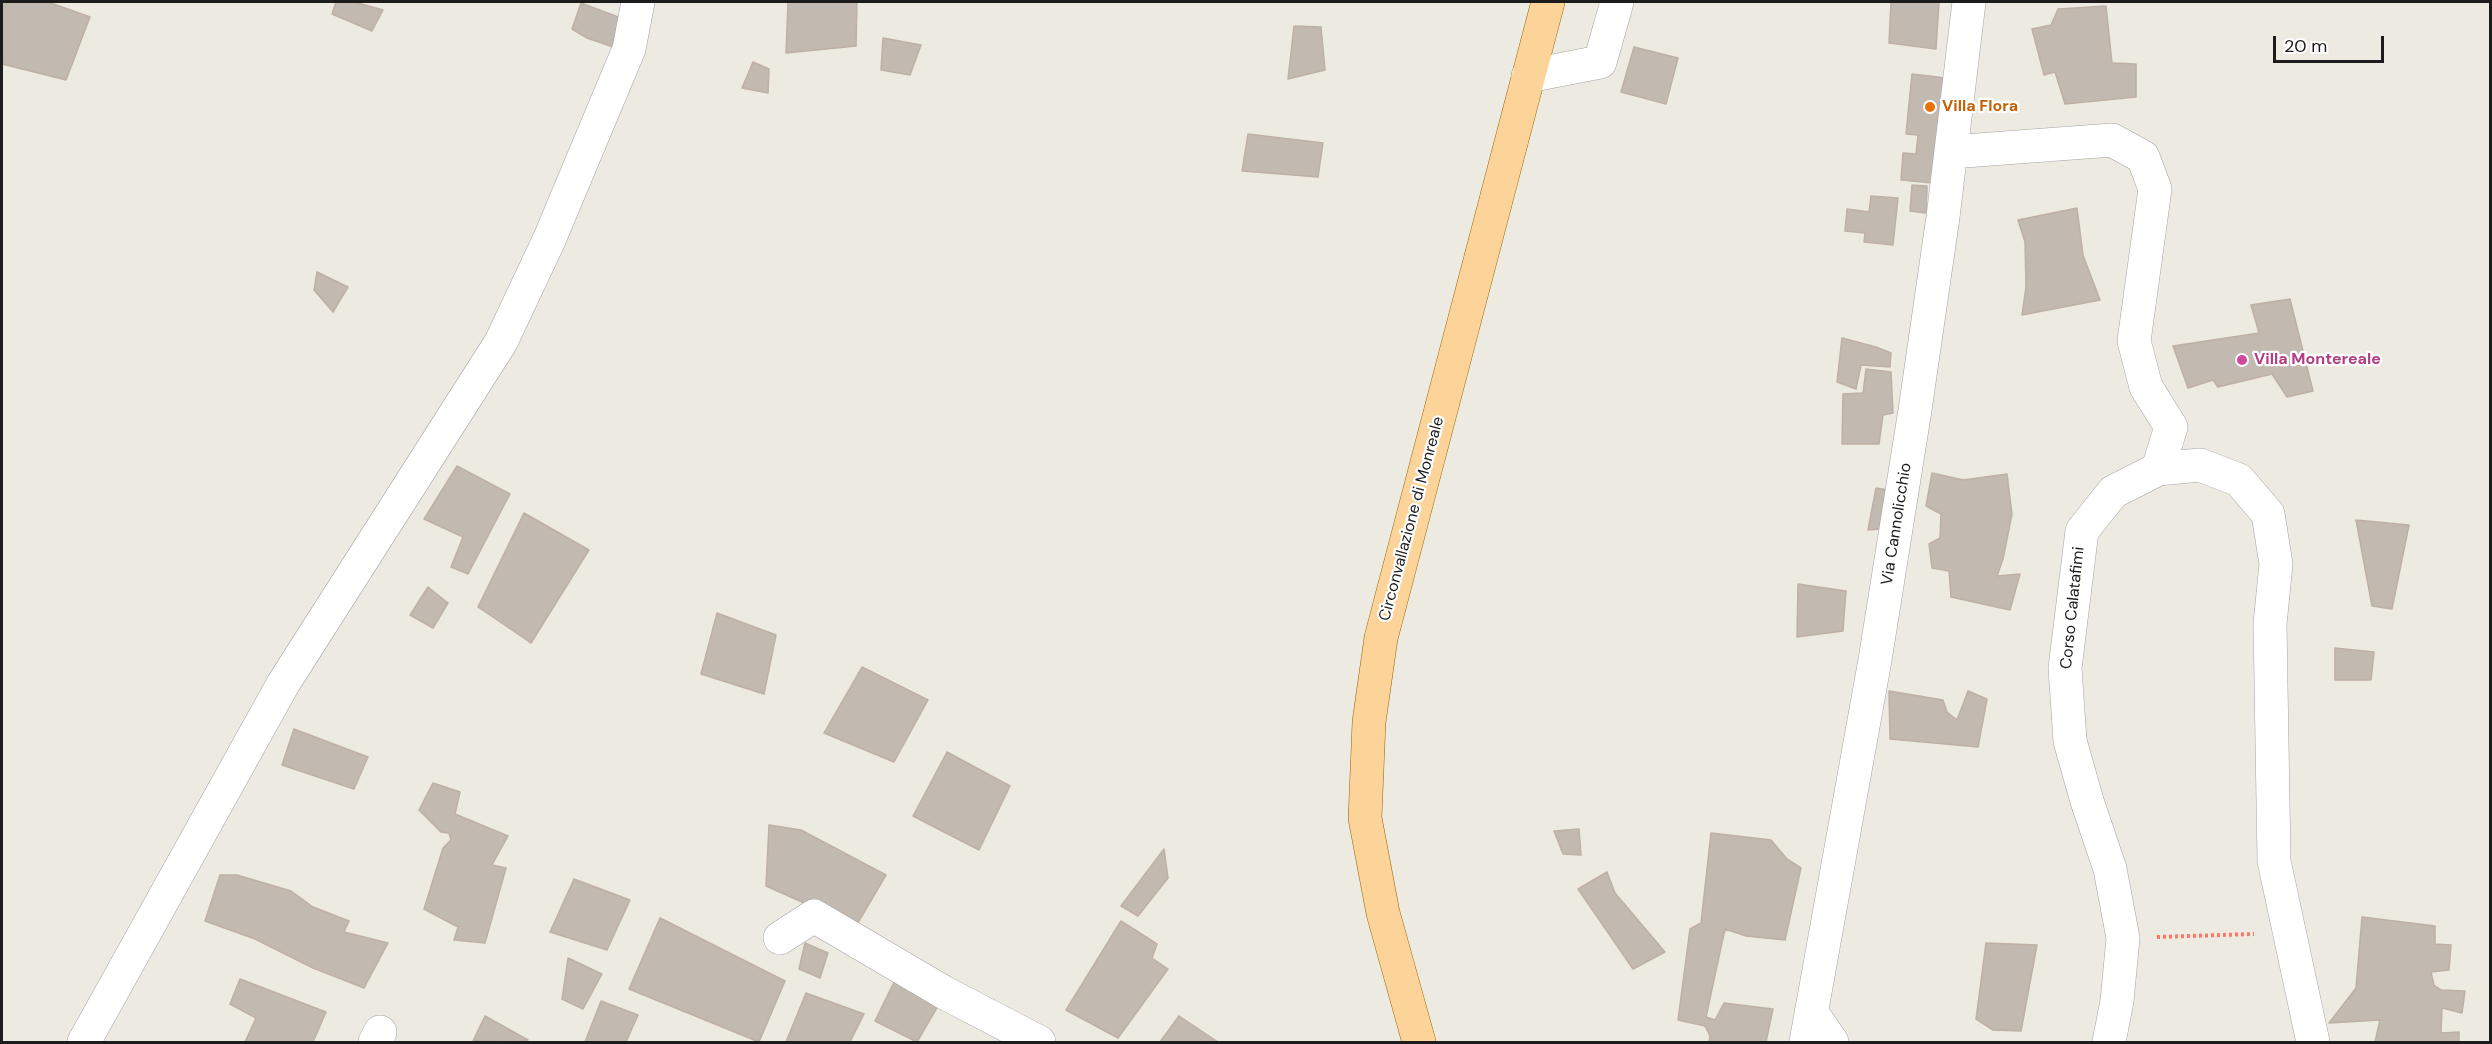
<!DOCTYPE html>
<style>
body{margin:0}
#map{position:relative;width:2492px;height:1044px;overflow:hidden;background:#edeae1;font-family:"DM Sans",sans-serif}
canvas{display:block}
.frame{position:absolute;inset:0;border:3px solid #1c1c1c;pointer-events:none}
.scale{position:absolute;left:2273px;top:36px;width:111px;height:27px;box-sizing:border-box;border:3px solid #1c1c1c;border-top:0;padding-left:8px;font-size:18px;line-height:21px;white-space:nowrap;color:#1c1c1c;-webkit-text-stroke:4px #fff;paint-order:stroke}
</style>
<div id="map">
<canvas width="2492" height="1044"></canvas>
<div class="frame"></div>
<div class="scale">20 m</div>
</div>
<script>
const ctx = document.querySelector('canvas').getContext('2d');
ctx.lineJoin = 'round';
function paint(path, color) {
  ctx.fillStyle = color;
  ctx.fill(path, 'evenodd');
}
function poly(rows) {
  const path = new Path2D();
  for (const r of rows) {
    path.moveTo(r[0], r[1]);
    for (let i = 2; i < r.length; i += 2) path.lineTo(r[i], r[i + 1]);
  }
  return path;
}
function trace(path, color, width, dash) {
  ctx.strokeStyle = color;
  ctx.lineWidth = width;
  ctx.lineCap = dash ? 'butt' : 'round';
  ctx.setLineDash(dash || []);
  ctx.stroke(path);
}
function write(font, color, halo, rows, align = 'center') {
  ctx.font = font + ' "DM Sans",sans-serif';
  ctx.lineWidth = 4.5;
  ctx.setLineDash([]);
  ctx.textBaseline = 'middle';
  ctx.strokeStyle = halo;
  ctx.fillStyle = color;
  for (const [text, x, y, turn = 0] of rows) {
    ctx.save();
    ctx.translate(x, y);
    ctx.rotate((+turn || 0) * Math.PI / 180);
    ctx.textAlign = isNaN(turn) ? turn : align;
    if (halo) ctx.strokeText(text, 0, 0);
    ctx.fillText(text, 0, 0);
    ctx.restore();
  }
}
const building = poly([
 [2,2,48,2,90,17,66,80,2,64,2,2],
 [336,2,354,2,383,10,372,31,332,14,336,2],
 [788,2,857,2,856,46,786,53,788,2],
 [1891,2,1939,2,1936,49,1889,43,1891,2],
 [581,3,626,20,616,48,587,38,572,29,581,3],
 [2106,6,2112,63,2136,64,2136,97,2065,104,2055,72,2044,75,2032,29,2051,25,2058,9,2106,6],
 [1294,26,1321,27,1325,70,1288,79,1294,26],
 [883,38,921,45,910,75,881,70,883,38],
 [1634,47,1678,58,1666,104,1621,92,1634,47],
 [753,62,769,69,768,93,742,88,753,62],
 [1912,74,1954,79,1943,184,1901,180,1903,153,1916,154,1918,135,1906,134,1912,74],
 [1248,134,1323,143,1318,177,1242,171,1248,134],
 [1912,185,1927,186,1926,213,1910,211,1912,185],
 [1871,196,1898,198,1893,245,1864,242,1865,233,1845,231,1847,209,1869,212,1871,196],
 [2077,208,2083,255,2100,300,2022,315,2026,287,2025,242,2018,220,2077,208],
 [317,272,348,287,333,312,314,290,317,272],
 [2290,299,2313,391,2287,397,2272,374,2218,387,2213,380,2188,388,2173,346,2259,333,2251,305,2290,299],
 [1842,338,1876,347,1891,353,1890,367,1861,365,1856,389,1837,382,1842,338],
 [1866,369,1891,372,1893,413,1883,415,1879,444,1842,444,1843,394,1863,393,1866,369],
 [457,466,510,494,468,574,451,567,463,537,424,519,457,466],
 [1932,473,1963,480,2007,474,2012,514,2003,559,1997,576,2020,574,2010,610,1951,597,1949,571,1932,568,1929,544,1940,538,1941,514,1926,506,1932,473],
 [1876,488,1895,491,1891,528,1868,530,1876,488],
 [524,513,589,550,531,643,478,607,524,513],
 [2356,520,2409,525,2392,609,2372,606,2356,520],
 [1798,584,1846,591,1843,631,1797,637,1798,584],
 [428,587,448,603,433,628,410,615,428,587],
 [717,613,776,635,764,694,701,674,717,613],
 [2335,648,2374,652,2371,680,2335,680,2335,648],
 [862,667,928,700,894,762,824,733,862,667],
 [1889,691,1943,700,1947,712,1957,720,1968,691,1987,699,1978,747,1890,739,1889,691],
 [294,729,368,757,354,789,282,765,294,729],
 [947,752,1010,786,979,850,913,816,947,752],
 [433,783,460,792,455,814,508,836,492,865,506,868,485,943,454,940,458,927,424,909,443,848,451,840,449,833,441,832,419,810,433,783],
 [769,825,801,830,886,875,856,926,766,886,769,825],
 [1579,829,1581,855,1563,854,1554,831,1579,829],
 [1711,833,1771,840,1787,859,1801,868,1785,940,1746,936,1725,929,1706,1017,1715,1020,1724,1003,1773,1009,1766,1042,1709,1042,1710,1036,1705,1026,1678,1020,1690,929,1701,923,1711,833],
 [1164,849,1168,878,1138,916,1121,906,1164,849],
 [1607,872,1615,893,1665,952,1633,969,1578,889,1607,872],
 [220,875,237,875,291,891,313,907,349,921,344,932,388,943,364,988,313,968,255,939,205,921,220,875],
 [574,879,630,900,607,950,550,932,574,879],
 [2362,917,2435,926,2435,944,2451,945,2449,970,2431,972,2434,985,2441,990,2465,991,2462,1013,2442,1008,2441,1033,2459,1032,2459,1042,2375,1042,2380,1020,2329,1023,2356,988,2362,917],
 [660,918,785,981,759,1042,629,989,660,918],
 [1121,921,1157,944,1152,958,1168,969,1118,1038,1066,1010,1121,921],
 [805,943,828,953,820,978,799,969,805,943],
 [1986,943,2037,945,2021,1031,1993,1030,1976,1019,1986,943],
 [568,958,602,974,583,1009,562,999,568,958],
 [897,976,942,999,917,1042,875,1021,897,976],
 [240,979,326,1012,313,1042,245,1042,256,1018,230,1004,240,979],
 [806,993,864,1014,850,1042,786,1042,806,993],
 [601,1001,638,1015,626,1042,585,1042,601,1001],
 [485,1016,528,1040,526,1042,473,1041,485,1016],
 [1179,1016,1218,1042,1160,1042,1179,1016]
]);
const path = poly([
 [2157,937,2254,934]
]);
const minor = poly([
 [1528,76,1600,62,1617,2],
 [1951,152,2112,140,2143,157,2155,189,2134,341,2146,387,2171,427,2158,469],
 [780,938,814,916,945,993,1039,1042],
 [1811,1012,1832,1042],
 [84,1042,283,684,501,342,549,240,629,49,638,2],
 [375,1042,380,1032],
 [1806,1042,1875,660,1915,410,1943,217,1969,2],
 [2109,1042,2117,1001,2123,938,2110,869,2087,801,2070,741,2065,668,2082,531,2113,492,2158,469,2200,465,2239,480,2268,514,2276,564,2270,624,2274,861,2313,1042]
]);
const major = poly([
 [1419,1042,1383,913,1365,818,1369,722,1381,638,1548,2]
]);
const markers = [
 [1930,107,6,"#e8710a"],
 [2242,360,6,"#d1479c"]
];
const foodNames = [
 ["Villa Flora",1942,107]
];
const hotelNames = [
 ["Villa Montereale",2254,360]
];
const streetNames = [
 ["Circonvallazione di Monreale",1412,519,-75],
 ["Via Cannolicchio",1897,524,-81],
 ["Corso Calatafimi",2073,608,-84]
];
paint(building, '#c2b9b1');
trace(building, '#bfb0a4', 1.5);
trace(minor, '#a3a3a3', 34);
trace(major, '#946600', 34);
trace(path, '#fa7865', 4, [3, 3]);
trace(minor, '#fff', 33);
trace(major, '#fcd398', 33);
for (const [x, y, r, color] of markers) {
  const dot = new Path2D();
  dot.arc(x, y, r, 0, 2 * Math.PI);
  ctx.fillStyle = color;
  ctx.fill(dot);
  trace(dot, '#fff', 2);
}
write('bold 16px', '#c56008', '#fff', foodNames, 'left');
write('bold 16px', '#b23c85', '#fff', hotelNames, 'left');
write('16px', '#1c1c1c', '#fff', streetNames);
</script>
